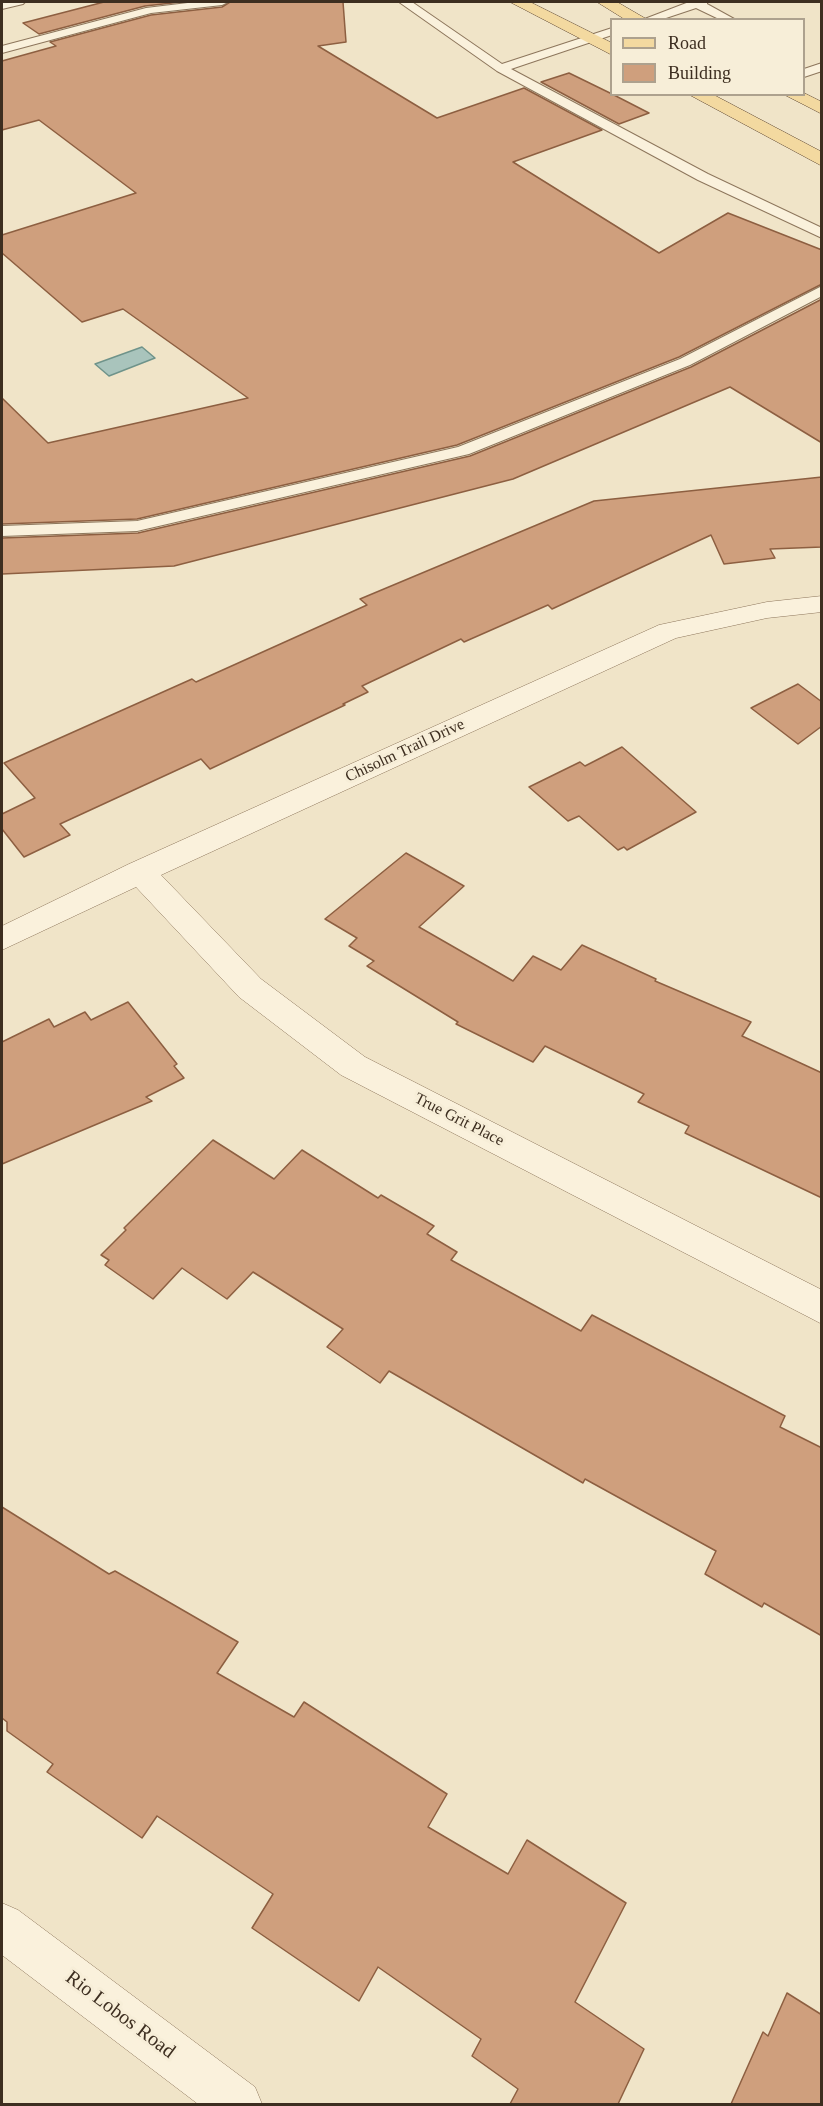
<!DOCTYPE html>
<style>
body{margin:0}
#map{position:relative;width:823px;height:2106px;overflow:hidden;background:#f0e4c8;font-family:Georgia,serif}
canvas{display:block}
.frame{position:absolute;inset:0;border:3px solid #3d2e20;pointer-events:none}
.legend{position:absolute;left:610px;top:18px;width:195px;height:78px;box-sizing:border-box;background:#f7eed8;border:2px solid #ada18e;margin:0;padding:8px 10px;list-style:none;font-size:18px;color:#3d2e20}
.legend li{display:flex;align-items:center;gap:12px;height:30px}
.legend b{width:30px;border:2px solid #ada18e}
</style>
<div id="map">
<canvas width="823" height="2106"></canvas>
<div class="frame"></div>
<ul class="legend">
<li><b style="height:8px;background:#f3d9a0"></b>Road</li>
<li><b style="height:16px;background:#cf9f7d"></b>Building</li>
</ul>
</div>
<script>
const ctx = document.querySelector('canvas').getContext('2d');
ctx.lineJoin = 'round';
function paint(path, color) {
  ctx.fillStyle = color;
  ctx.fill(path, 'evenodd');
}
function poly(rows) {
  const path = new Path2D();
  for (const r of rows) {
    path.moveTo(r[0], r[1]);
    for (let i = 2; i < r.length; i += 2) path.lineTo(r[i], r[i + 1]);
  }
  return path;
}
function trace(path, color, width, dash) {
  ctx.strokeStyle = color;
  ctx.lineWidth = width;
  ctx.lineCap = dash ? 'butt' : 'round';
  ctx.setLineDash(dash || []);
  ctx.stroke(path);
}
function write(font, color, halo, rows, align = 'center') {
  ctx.font = font + ' Georgia,serif';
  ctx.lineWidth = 6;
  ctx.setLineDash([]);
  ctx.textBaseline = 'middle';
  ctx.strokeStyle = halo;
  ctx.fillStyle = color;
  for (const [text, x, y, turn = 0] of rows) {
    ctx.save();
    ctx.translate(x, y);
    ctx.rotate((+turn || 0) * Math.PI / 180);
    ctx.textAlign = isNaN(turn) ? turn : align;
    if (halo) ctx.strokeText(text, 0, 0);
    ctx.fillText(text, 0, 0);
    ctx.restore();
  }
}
const water = poly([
 [142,347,155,358,109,376,95,364,142,347]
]);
const building = poly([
 [104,2,181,2,145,6,39,34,23,23,104,2],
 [230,2,343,2,346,42,318,46,437,118,524,88,602,130,513,162,659,253,728,213,822,250,822,284,679,357,457,445,137,519,2,524,2,398,48,443,248,398,123,309,82,322,2,253,2,235,136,193,39,120,2,130,2,61,56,46,50,42,151,15,222,7,230,2],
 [569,73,612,94,649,113,619,124,541,82,569,73],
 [822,299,822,443,730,387,513,479,174,566,2,574,2,538,138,533,470,456,691,367,822,299],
 [822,477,822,547,770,549,775,558,724,564,711,535,552,609,548,605,464,642,461,639,362,686,368,692,343,704,345,705,210,769,201,759,60,824,70,835,24,857,2,829,2,814,35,798,4,763,192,679,196,682,367,605,360,599,594,501,822,477],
 [798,684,822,702,822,726,798,744,751,708,798,684],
 [622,747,696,812,627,850,624,847,618,850,579,816,568,821,529,787,580,762,585,766,622,747],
 [406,853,464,886,419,927,513,981,533,956,561,970,582,945,656,979,655,981,751,1022,742,1036,822,1073,822,1198,685,1133,689,1126,638,1102,644,1094,545,1046,533,1062,456,1024,458,1022,367,966,374,961,349,946,357,938,325,919,406,853],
 [128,1002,177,1064,174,1066,184,1078,146,1097,152,1101,2,1164,2,1042,49,1019,54,1027,85,1012,91,1020,128,1002],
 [213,1140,274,1179,302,1150,378,1198,381,1195,434,1226,427,1234,457,1252,451,1260,581,1331,592,1315,785,1416,780,1427,822,1448,822,1636,764,1603,762,1607,705,1574,716,1551,585,1479,583,1483,389,1371,380,1383,327,1347,343,1329,253,1272,227,1299,182,1268,153,1299,105,1265,109,1260,101,1255,126,1230,124,1228,213,1140],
 [2,1507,109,1574,115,1571,238,1642,217,1673,294,1717,304,1702,447,1794,428,1827,508,1874,527,1840,626,1903,575,2002,644,2049,618,2104,510,2104,518,2089,472,2056,481,2039,378,1967,359,2001,252,1928,273,1894,157,1816,142,1838,47,1772,53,1764,7,1731,7,1722,2,1718,2,1507],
 [787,1993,822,2015,822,2104,731,2104,763,2032,768,2036,787,1993]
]);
const service = poly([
 [25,2,23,4,2,9,2,3,25,2],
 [196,2,228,2,222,5,151,13,2,53,2,46,146,8,196,2],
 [399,2,412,2,502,64,612,28,612,35,511,69,708,174,822,228,822,238,698,180,497,71,399,2],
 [689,2,707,2,707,4,736,20,721,20,696,8,660,20,642,20,689,2],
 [822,63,822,71,804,77,804,69,822,63],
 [822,286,822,296,690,365,469,454,137,531,2,536,2,526,137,521,458,447,680,359,822,286]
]);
const minor = poly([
 [822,596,822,612,767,618,676,638,161,875,261,979,365,1057,822,1290,822,1324,341,1075,239,997,136,887,2,950,2,926,129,864,659,625,767,602,822,596],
 [2,1903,18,1910,255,2087,262,2104,198,2104,2,1955,2,1903]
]);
const primary = poly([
 [510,2,530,2,612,43,612,55,510,2],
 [597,2,617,2,648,20,626,20,597,2],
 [804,93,822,102,822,114,783,94,804,93],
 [688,94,712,94,822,152,822,166,688,94]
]);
const streetNames = [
 ["Chisolm Trail Drive",405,751,-25],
 ["True Grit Place",459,1120,27]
];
const nearStreetnames = [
 ["Rio Lobos Road",120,2015,37]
];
paint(water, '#a9c4bc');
trace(water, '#6f938a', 1.5);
paint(building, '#cf9f7d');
trace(building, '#8d5f41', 1.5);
trace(service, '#8d765c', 2);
trace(minor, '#8d765c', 1);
trace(primary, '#5b4430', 1);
paint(service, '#faf1dc');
paint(minor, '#faf1dc');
paint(primary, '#f3d9a0');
write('16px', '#3d2e20', '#f7eed8', streetNames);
write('20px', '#3d2e20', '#f7eed8', nearStreetnames);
</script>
